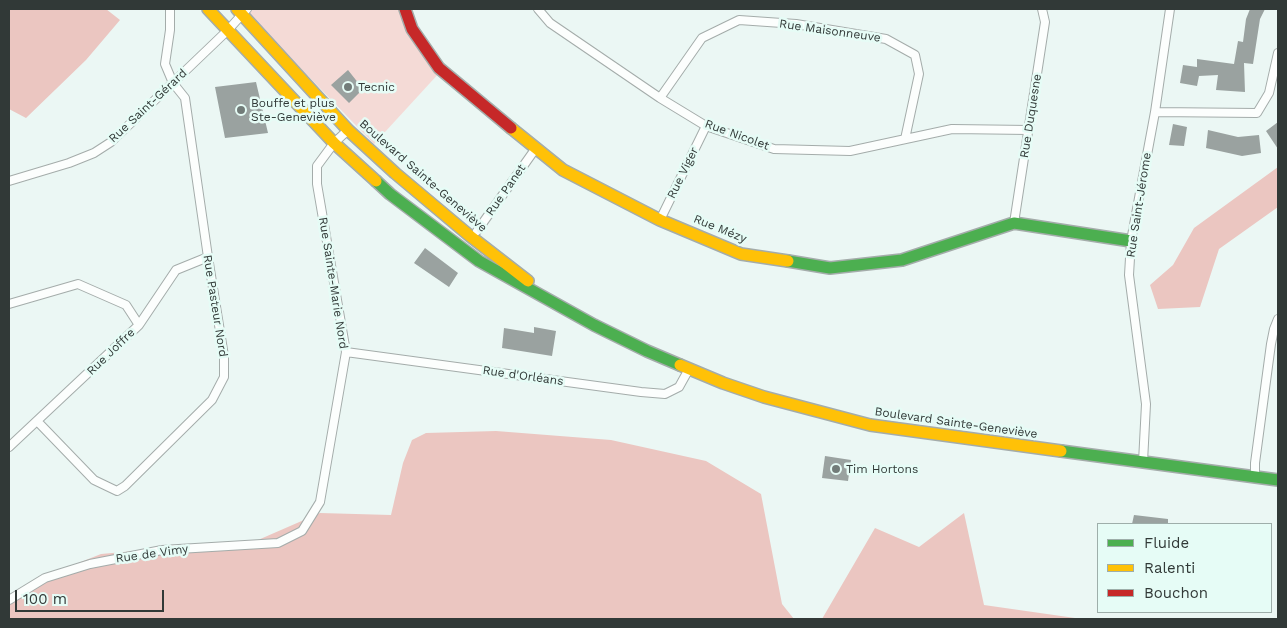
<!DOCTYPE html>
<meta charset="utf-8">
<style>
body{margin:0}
#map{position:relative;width:1287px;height:628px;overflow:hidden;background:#ebf7f4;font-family:"Work Sans",sans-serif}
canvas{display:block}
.frame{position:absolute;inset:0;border:10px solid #313937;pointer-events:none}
.legend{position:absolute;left:1097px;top:523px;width:175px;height:90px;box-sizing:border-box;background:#e6fcf6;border:1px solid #9eaeaa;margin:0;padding:6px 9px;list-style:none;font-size:15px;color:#313937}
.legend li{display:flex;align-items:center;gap:10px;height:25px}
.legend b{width:25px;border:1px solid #9eaeaa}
.scale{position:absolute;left:15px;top:590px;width:149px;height:22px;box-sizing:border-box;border:2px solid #313937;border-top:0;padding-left:6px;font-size:15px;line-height:18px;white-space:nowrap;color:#313937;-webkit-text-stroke:4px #e6fcf6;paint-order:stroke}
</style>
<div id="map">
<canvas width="1287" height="628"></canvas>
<div class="frame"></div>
<ul class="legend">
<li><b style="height:6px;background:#4caf50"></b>Fluide</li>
<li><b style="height:6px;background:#ffc107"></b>Ralenti</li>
<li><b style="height:6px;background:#c62828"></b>Bouchon</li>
</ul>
<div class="scale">100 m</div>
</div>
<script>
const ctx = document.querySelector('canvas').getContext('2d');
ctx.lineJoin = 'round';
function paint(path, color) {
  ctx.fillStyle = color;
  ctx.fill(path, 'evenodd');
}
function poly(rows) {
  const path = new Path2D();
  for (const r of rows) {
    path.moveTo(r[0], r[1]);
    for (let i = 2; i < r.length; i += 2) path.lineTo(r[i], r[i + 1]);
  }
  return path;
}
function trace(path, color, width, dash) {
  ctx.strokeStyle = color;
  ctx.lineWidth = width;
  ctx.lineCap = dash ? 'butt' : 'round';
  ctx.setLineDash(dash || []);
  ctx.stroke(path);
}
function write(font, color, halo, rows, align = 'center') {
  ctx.font = font + ' "Work Sans",sans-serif';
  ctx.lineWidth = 5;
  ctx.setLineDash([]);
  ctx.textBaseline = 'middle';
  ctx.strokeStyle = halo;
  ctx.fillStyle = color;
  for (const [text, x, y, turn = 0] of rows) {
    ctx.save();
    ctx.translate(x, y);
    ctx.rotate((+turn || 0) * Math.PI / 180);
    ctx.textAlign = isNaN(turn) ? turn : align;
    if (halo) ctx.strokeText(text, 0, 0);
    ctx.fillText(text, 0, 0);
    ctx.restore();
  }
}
const green = poly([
 [249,9,406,9,441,71,374,144,246,12]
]);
const forest = poly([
 [9,9,106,9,120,20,86,60,26,118,9,109],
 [1278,167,1278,207,1219,249,1200,307,1158,309,1150,285,1173,265,1194,228],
 [496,431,611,440,706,461,761,494,782,604,794,619,9,619,9,605,43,577,101,554,258,540,320,513,391,515,403,463,412,440,426,433],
 [964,513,984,605,1082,619,822,619,875,528,919,547]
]);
const building = poly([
 [1250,9,1265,9,1260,19,1253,64,1244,63,1245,92,1216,90,1218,75,1199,76,1197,86,1180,83,1183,65,1197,67,1197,59,1234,64,1238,41,1243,42,1246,19],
 [348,70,363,89,349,103,331,85],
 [256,82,268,133,225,138,215,87],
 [1278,122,1278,149,1266,131],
 [1173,124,1187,127,1184,146,1169,145],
 [1208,130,1238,137,1259,135,1261,153,1242,156,1206,148],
 [425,248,458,273,449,287,414,263],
 [534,327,556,331,552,356,502,348,504,328,534,333],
 [825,456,851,460,848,481,822,478],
 [1134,515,1168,519,1168,524,1132,524]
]);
const street = poly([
 [538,9,550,23,660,98,706,126,774,149,850,151,952,129,1029,130],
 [660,98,702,38,739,20,796,24,886,39,915,55,919,74,905,139],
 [1155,112,1257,113,1269,93,1278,53],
 [9,181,69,163,94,153,111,142,228,30,247,9],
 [660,220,706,126],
 [1014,223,1045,22,1042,9],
 [477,231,536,148],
 [9,304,78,284,126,305,139,325],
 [346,352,641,392,665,394,679,387,689,369],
 [38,422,94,480,117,491,125,486,212,400,224,377,224,356,208,257,185,98,173,83,165,64,170,30,170,9],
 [9,447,139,325,176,270,208,257],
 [1143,462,1146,404,1129,275,1131,241,1155,112,1170,9],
 [1255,477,1255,463,1271,344,1274,329,1278,319],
 [9,600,45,578,90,564,162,550,278,543,302,531,320,502,346,352,317,184,317,166,334,143,348,130]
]);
const fast = poly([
 [376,181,390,194,479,261,594,325,647,351,680,365],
 [788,261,830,268,902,260,1014,223,1131,241],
 [1061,451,1278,480]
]);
const slow = poly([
 [208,9,334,143,376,181],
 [237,9,348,130,395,173,470,236,528,281],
 [511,128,563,170,660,220,741,254,788,261],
 [680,365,723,383,764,397,870,425,1061,451]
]);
const jam = poly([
 [405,9,412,29,439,68,511,128]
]);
const markers = [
 [348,87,5,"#727c79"],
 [241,110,5,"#727c79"],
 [836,469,5,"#727c79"]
];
const streetNames = [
 ["Rue Maisonneuve",830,31,8],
 ["Rue Saint-Gérard",148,106,-43],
 ["Rue Duquesne",1031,116,-81],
 ["Rue Nicolet",737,135,20],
 ["Rue Viger",683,173,-64],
 ["Boulevard Sainte-Geneviève",423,176,41],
 ["Rue Panet",506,190,-55],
 ["Rue Saint-Jérome",1139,205,-81],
 ["Rue Mézy",720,229,22],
 ["Rue Sainte-Marie Nord",333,283,81],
 ["Rue Pasteur Nord",215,306,81],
 ["Rue Joffre",111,352,-44],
 ["Rue d'Orléans",523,376,8],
 ["Boulevard Sainte-Geneviève",956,423,8],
 ["Rue de Vimy",152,554,-8]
];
const poiNames = [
 ["Tecnic",358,87],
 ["Bouffe et plus",251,103],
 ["Ste-Geneviève",251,117],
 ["Tim Hortons",846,469]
];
paint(green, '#f4dad6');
paint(forest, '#ebc6c1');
paint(building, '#9aa2a0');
trace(street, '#a4acaa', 10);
trace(fast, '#a4acaa', 14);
trace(slow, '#a4acaa', 14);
trace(jam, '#a4acaa', 14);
trace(street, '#fcfefd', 8);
trace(fast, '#4caf50', 11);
trace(slow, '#ffc107', 11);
trace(jam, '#c62828', 11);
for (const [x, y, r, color] of markers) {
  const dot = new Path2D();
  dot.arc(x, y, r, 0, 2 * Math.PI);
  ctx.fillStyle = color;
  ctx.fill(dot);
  trace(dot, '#e6fcf6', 2);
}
write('12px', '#313937', '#e6fcf6', streetNames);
write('12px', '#313937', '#e6fcf6', poiNames, 'left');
</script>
